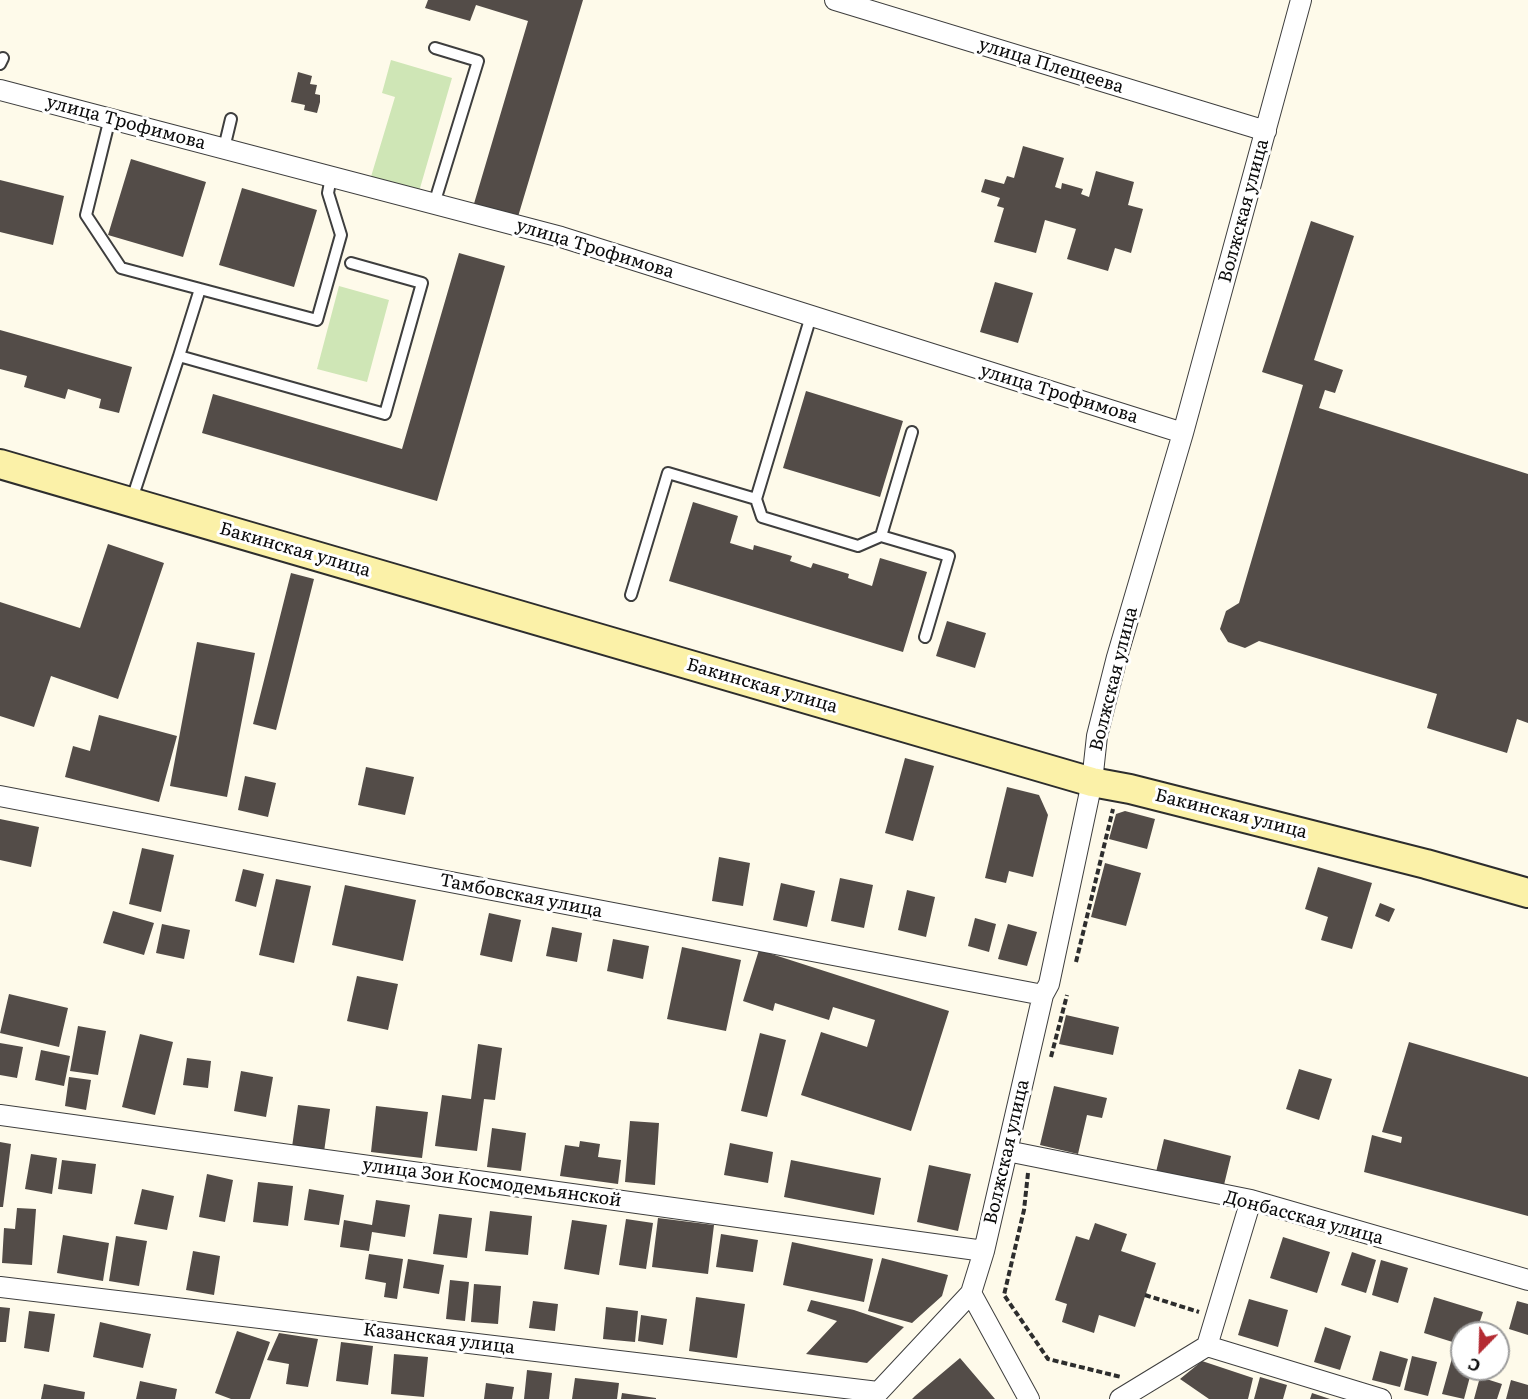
<!DOCTYPE html>
<meta charset="utf-8">
<style>
body{margin:0}
#map{position:relative;width:1528px;height:1399px;overflow:hidden;background:#fefaea;font-family:Literata,serif}
canvas{display:block}
.north{position:absolute;left:1450px;top:1321px;width:60px;height:60px;box-sizing:border-box;background:#fff;border:2px solid #9d9d9d;border-radius:50%;rotate:203deg;font-size:16px;font-weight:700;line-height:24px;text-align:center;color:#0b0b0b}
.north::after{content:'';display:block;margin:auto;width:21px;height:27px;background:#b42b32;clip-path:polygon(50% 0,100% 100%,50% 72%,0 100%)}
</style>
<div id="map">
<canvas width="1528" height="1399"></canvas>
<div class="north">С</div>
</div>
<script>
const ctx = document.querySelector('canvas').getContext('2d');
ctx.lineJoin = 'round';
function paint(path, color) {
  ctx.fillStyle = color;
  ctx.fill(path, 'evenodd');
}
function poly(rows) {
  const path = new Path2D();
  for (const r of rows) {
    path.moveTo(r[0], r[1]);
    for (let i = 2; i < r.length; i += 2) path.lineTo(r[i], r[i + 1]);
  }
  return path;
}
function trace(path, color, width, dash) {
  ctx.strokeStyle = color;
  ctx.lineWidth = width;
  ctx.lineCap = dash ? 'butt' : 'round';
  ctx.setLineDash(dash || []);
  ctx.stroke(path);
}
function write(font, color, halo, rows, align = 'center') {
  ctx.font = font + ' Literata,serif';
  ctx.lineWidth = 6;
  ctx.setLineDash([]);
  ctx.textBaseline = 'middle';
  ctx.strokeStyle = halo;
  ctx.fillStyle = color;
  for (const [text, x, y, turn = 0] of rows) {
    ctx.save();
    ctx.translate(x, y);
    ctx.rotate((+turn || 0) * Math.PI / 180);
    ctx.textAlign = isNaN(turn) ? turn : align;
    if (halo) ctx.strokeText(text, 0, 0);
    ctx.fillText(text, 0, 0);
    ctx.restore();
  }
}
const green = poly([
 [391,60,452,78,418,195,370,180,395,97,382,93],
 [339,286,389,300,367,382,317,369]
]);
const building = poly([
 [428,0,583,0,517,220,473,207,528,21,476,5,470,21,425,8],
 [298,72,312,76,310,84,317,85,315,94,320,95,320,102,317,113,304,110,305,105,291,102],
 [1023,146,1064,158,1055,187,1061,189,1062,183,1083,189,1081,194,1089,197,1096,171,1134,182,1128,205,1143,209,1131,253,1115,248,1108,271,1067,259,1076,229,1045,220,1036,253,994,242,1004,208,997,206,1000,198,981,192,985,179,1004,184,1007,176,1014,178],
 [131,159,206,182,183,257,108,235],
 [0,180,64,196,53,245,0,232],
 [242,188,317,210,294,287,219,265],
 [1311,221,1354,236,1314,360,1343,370,1335,393,1325,390,1319,408,1528,474,1528,723,1517,719,1507,753,1427,728,1437,694,1259,641,1245,648,1228,642,1220,629,1226,611,1239,603,1303,385,1262,372],
 [459,253,505,266,437,501,202,433,213,394,402,449],
 [995,282,1033,293,1018,343,980,332],
 [0,330,132,367,119,413,99,408,101,399,68,389,65,399,24,387,27,376,0,369],
 [806,391,903,421,880,497,783,468],
 [693,502,738,516,730,543,753,550,754,545,792,556,790,561,811,568,813,563,849,574,848,578,872,586,880,558,927,572,903,652,669,581],
 [108,544,164,563,118,699,51,676,34,727,0,716,0,602,80,628],
 [291,573,314,579,276,730,253,724],
 [947,621,986,633,975,668,936,656],
 [197,642,255,653,227,797,170,786],
 [99,715,177,736,159,802,65,777,73,746,90,751],
 [905,758,934,766,913,841,885,833],
 [366,767,414,777,405,815,358,805],
 [245,776,276,783,268,817,238,810],
 [1007,787,1039,795,1048,815,1033,877,1009,871,1006,883,985,878],
 [1125,811,1155,819,1147,849,1109,839,1116,814],
 [0,819,39,827,31,867,0,860],
 [142,848,174,855,161,912,129,904],
 [719,857,750,863,743,906,712,901],
 [1105,863,1141,873,1126,926,1091,917],
 [1318,867,1372,883,1352,949,1321,940,1328,917,1305,909],
 [243,869,264,874,256,907,235,901],
 [840,878,873,885,864,928,831,921],
 [276,879,311,886,294,963,259,955],
 [781,883,815,891,807,927,773,920],
 [345,885,416,900,403,961,332,945],
 [907,890,935,897,926,937,898,930],
 [1380,903,1395,909,1389,922,1375,916],
 [113,911,154,923,144,955,103,943],
 [489,913,521,920,512,962,480,955],
 [975,918,996,924,989,952,968,946],
 [162,924,190,930,184,959,156,953],
 [1008,924,1037,932,1027,966,998,959],
 [552,927,582,933,577,962,546,956],
 [613,939,649,946,643,979,607,971],
 [682,947,741,960,726,1031,667,1019],
 [759,950,949,1011,911,1131,801,1095,821,1032,867,1047,875,1020,833,1007,829,1020,775,1003,773,1011,743,1001],
 [357,976,398,984,388,1030,347,1021],
 [9,994,68,1008,59,1047,0,1033],
 [1066,1015,1119,1027,1113,1055,1059,1044],
 [78,1026,106,1031,98,1075,70,1071],
 [760,1033,786,1040,767,1117,741,1111],
 [140,1034,173,1042,155,1115,122,1107],
 [1409,1042,1528,1077,1528,1216,1364,1172,1372,1135,1401,1143,1402,1137,1382,1132],
 [0,1043,23,1047,17,1078,0,1075],
 [478,1044,502,1048,495,1100,484,1099,477,1151,435,1146,442,1095,471,1099],
 [41,1050,70,1056,64,1086,35,1080],
 [187,1058,211,1061,208,1088,183,1085],
 [1299,1069,1332,1079,1319,1120,1286,1109],
 [241,1071,273,1077,266,1117,234,1111],
 [69,1077,91,1080,86,1110,65,1106],
 [1054,1086,1107,1098,1102,1118,1087,1115,1078,1154,1040,1145],
 [298,1105,330,1109,324,1152,292,1147],
 [376,1106,428,1112,422,1158,371,1152],
 [630,1121,659,1123,655,1185,625,1182],
 [492,1128,526,1133,521,1171,487,1167],
 [1164,1139,1231,1156,1223,1189,1156,1172],
 [580,1141,600,1144,598,1157,621,1160,618,1184,560,1176,565,1145,579,1147],
 [0,1142,11,1144,3,1207,0,1207],
 [730,1143,773,1152,768,1183,724,1175],
 [31,1154,57,1158,52,1194,25,1189],
 [62,1160,96,1164,92,1194,58,1189],
 [791,1160,881,1178,874,1215,784,1197],
 [929,1165,971,1174,958,1231,917,1222],
 [207,1174,233,1180,225,1222,199,1217],
 [258,1182,293,1186,288,1226,253,1222],
 [142,1189,174,1196,167,1230,134,1224],
 [309,1189,344,1195,339,1225,304,1220],
 [376,1200,410,1205,405,1237,372,1232,369,1251,340,1247,344,1220,372,1225],
 [17,1208,36,1209,32,1265,2,1263,4,1228,15,1229],
 [490,1211,532,1216,528,1255,485,1251],
 [439,1214,472,1218,467,1258,433,1254],
 [658,1218,714,1225,708,1274,652,1267],
 [626,1219,653,1223,646,1269,619,1265],
 [572,1220,607,1225,599,1275,564,1269],
 [1095,1223,1127,1234,1121,1251,1156,1263,1135,1327,1099,1315,1094,1333,1062,1322,1067,1304,1055,1300,1076,1236,1089,1240],
 [721,1234,758,1240,753,1272,716,1267],
 [63,1235,109,1243,103,1281,57,1273],
 [116,1236,147,1241,139,1286,109,1281],
 [1283,1237,1330,1252,1317,1293,1270,1278],
 [792,1242,873,1259,864,1302,783,1285],
 [193,1251,220,1256,214,1295,186,1290],
 [1352,1252,1376,1260,1366,1293,1341,1285],
 [369,1254,403,1259,397,1299,384,1297,386,1283,365,1279],
 [882,1258,948,1275,942,1296,912,1323,868,1311],
 [408,1259,444,1265,439,1294,403,1288],
 [1381,1260,1408,1268,1398,1303,1372,1295],
 [450,1280,469,1282,465,1321,446,1319],
 [474,1284,501,1286,498,1324,471,1322],
 [696,1297,745,1304,737,1358,689,1351],
 [1434,1297,1483,1312,1476,1333,1462,1333,1462,1345,1424,1333],
 [1249,1299,1288,1310,1278,1347,1238,1335],
 [811,1300,854,1310,904,1327,867,1363,806,1354,837,1321,807,1311],
 [533,1301,558,1304,555,1331,529,1328],
 [1517,1301,1528,1304,1528,1335,1509,1329],
 [0,1307,10,1308,6,1342,0,1342],
 [606,1307,638,1311,635,1342,603,1339],
 [29,1311,55,1314,49,1352,24,1348],
 [641,1315,667,1319,663,1345,638,1341],
 [100,1322,151,1334,143,1368,93,1357],
 [1325,1327,1351,1336,1340,1370,1314,1362],
 [237,1331,270,1342,250,1399,231,1399,215,1393],
 [279,1333,318,1339,308,1387,286,1384,289,1364,267,1360],
 [341,1342,373,1346,368,1385,336,1381],
 [1380,1351,1408,1359,1400,1387,1372,1380],
 [1454,1351,1462,1354,1462,1369,1472,1369,1464,1399,1442,1394],
 [394,1354,428,1357,424,1397,391,1394],
 [1412,1356,1437,1362,1428,1396,1404,1390],
 [960,1358,995,1399,912,1399,915,1396],
 [1202,1361,1253,1378,1248,1399,1209,1399,1180,1379],
 [527,1370,552,1373,549,1399,524,1399],
 [1260,1377,1287,1385,1283,1399,1254,1399],
 [1480,1377,1502,1384,1497,1399,1474,1399],
 [575,1378,619,1383,617,1399,572,1399],
 [1511,1380,1528,1385,1528,1399,1506,1399],
 [140,1381,177,1389,175,1399,136,1399],
 [486,1383,514,1387,512,1399,484,1399],
 [44,1384,85,1392,84,1399,41,1399],
 [622,1393,656,1398,656,1399,621,1399],
 [1312,1393,1330,1399,1310,1399]
]);
const path = poly([
 [1076,962,1113,809],
 [1051,1057,1067,995],
 [1028,1173,1024,1210,1004,1295,1048,1359,1121,1377],
 [1145,1295,1199,1312]
]);
const lane = poly([
 [0,64,3,58],
 [110,118,86,215,121,268,317,320,341,235,328,193,331,177],
 [224,148,231,119],
 [434,204,478,61,435,48],
 [179,356,200,289],
 [756,499,762,517,858,546,881,536,949,556,925,637],
 [131,502,179,356,385,414,422,283,351,263],
 [881,536,912,432],
 [631,595,668,473,756,499,811,316]
]);
const street = poly([
 [835,0,1266,131],
 [0,90,561,237,1183,433],
 [0,796,1043,995],
 [0,1115,984,1251],
 [1007,1151,1251,1200,1528,1280],
 [0,1287,878,1392],
 [971,1293,1029,1399],
 [1207,1346,1381,1399],
 [872,1399,971,1293,984,1251,1043,995,1049,984,1092,782,1097,736,1117,657,1183,433,1301,0],
 [1120,1399,1207,1346,1251,1200]
]);
const secondary = poly([
 [0,464,1092,782,1130,789,1426,864,1528,893]
]);
const streetNames = [
 ["улица Плещеева",1051,66,17],
 ["улица Трофимова",126,123,15],
 ["Волжская улица",1244,211,-75],
 ["улица Трофимова",595,249,17],
 ["улица Трофимова",1059,394,17],
 ["Бакинская улица",295,550,16],
 ["Волжская улица",1114,679,-76],
 ["Бакинская улица",762,686,16],
 ["Бакинская улица",1231,814,14],
 ["Тамбовская улица",521,896,11],
 ["Волжская улица",1007,1152,-77],
 ["улица Зои Космодемьянской",492,1183,8],
 ["Донбасская улица",1304,1218,15],
 ["Казанская улица",439,1339,7]
];
paint(green, '#cfe6b6');
paint(building, '#534c48');
trace(lane, '#3e3e3e', 14);
trace(street, '#3e3e3e', 22);
trace(secondary, '#2d2d2d', 32);
trace(path, '#2d2d2d', 4, [6, 3]);
trace(lane, '#fff', 10);
trace(street, '#fff', 20);
trace(secondary, '#fbf1a8', 28);
write('18px', '#0b0b0b', '#fff', streetNames);
</script>
